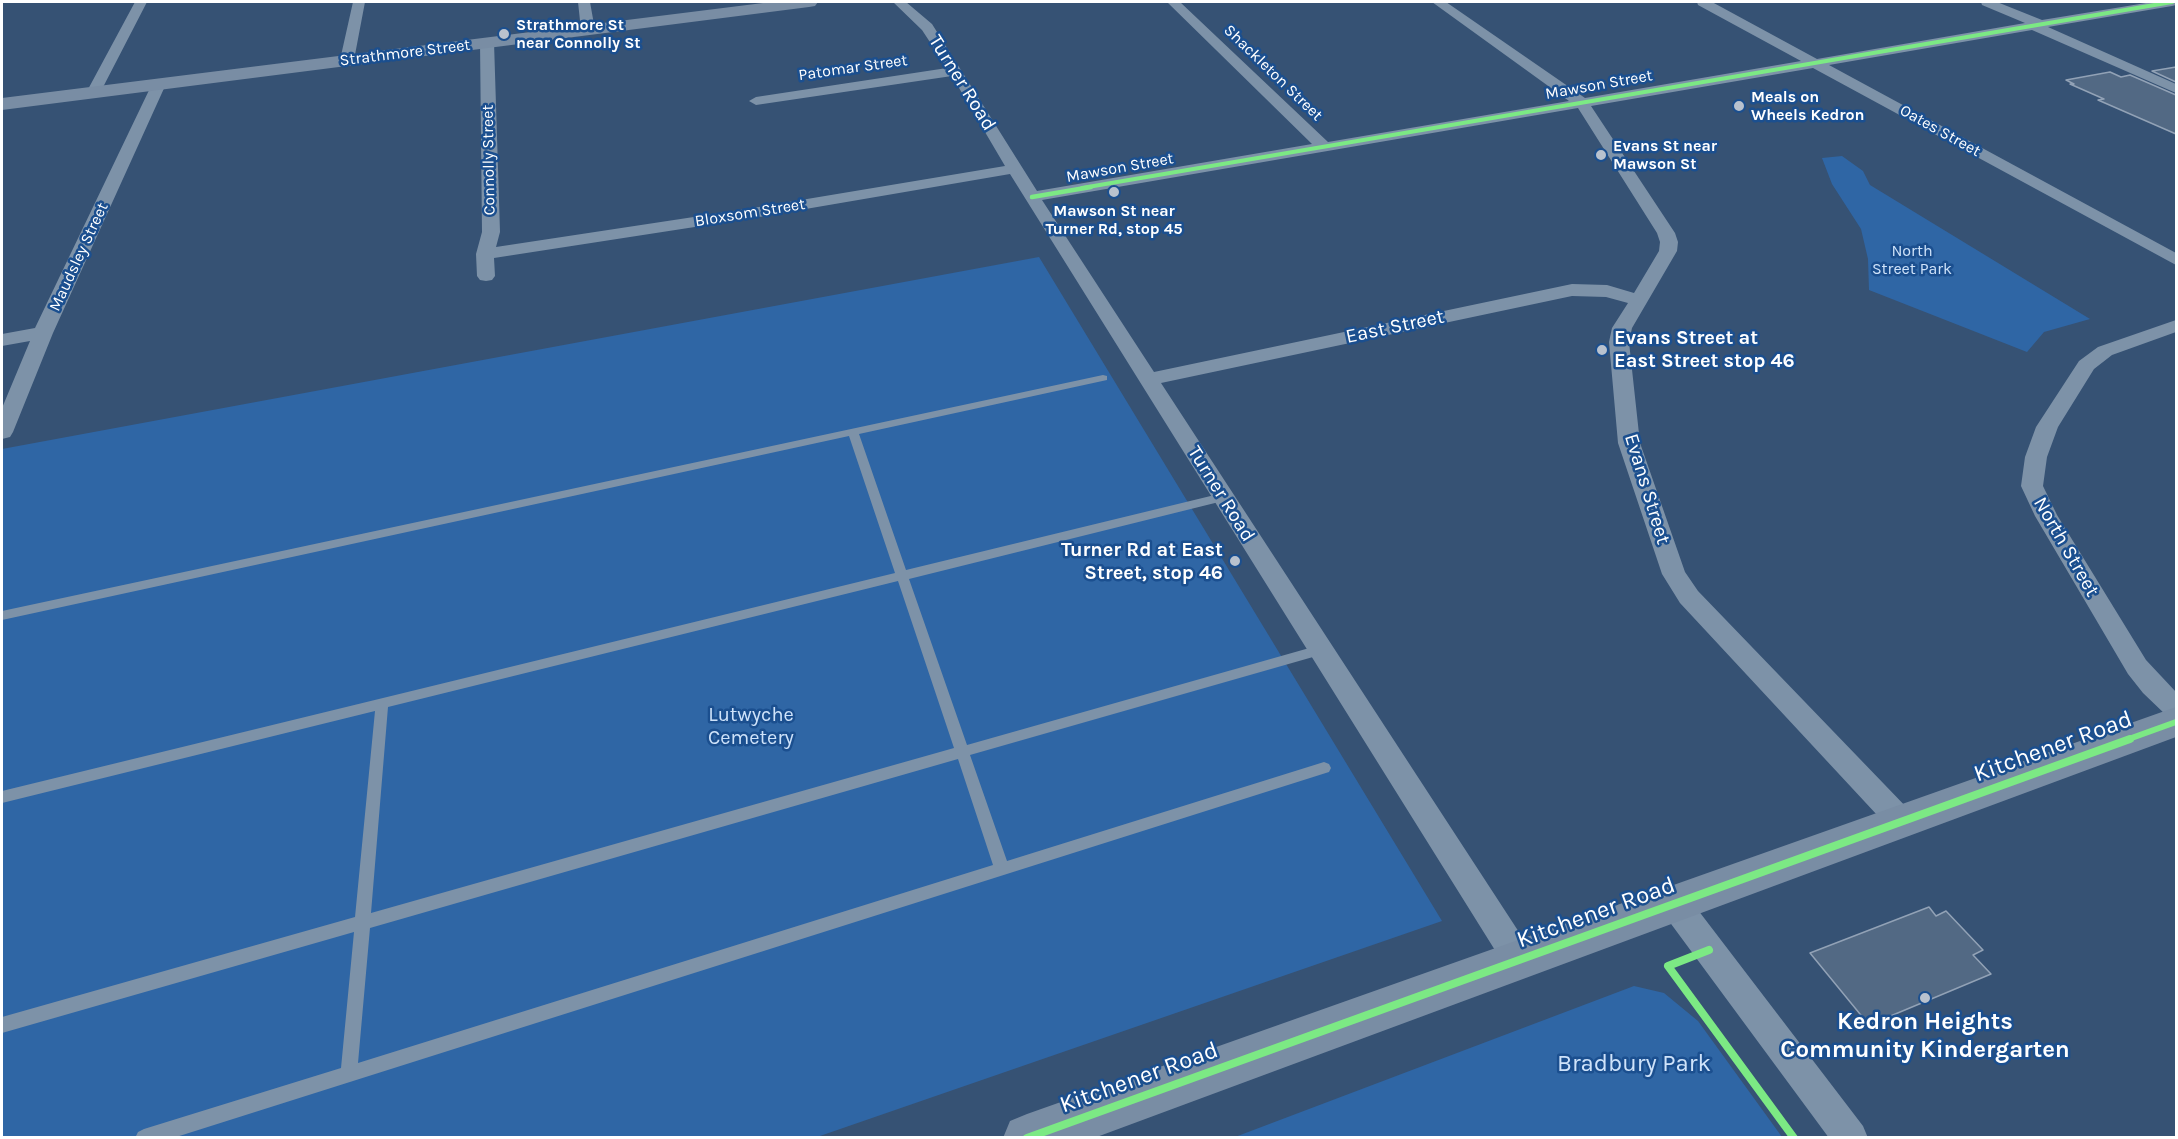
<!DOCTYPE html>
<style>
body{margin:0}
#map{position:relative;width:2178px;height:1139px;overflow:hidden;background:#365274;font-family:Karla,sans-serif}
canvas{display:block}
.frame{position:absolute;inset:0;border:3px solid #fff;pointer-events:none}
</style>
<div id="map">
<canvas width="2178" height="1139"></canvas>
<div class="frame"></div>
</div>
<script>
const ctx = document.querySelector('canvas').getContext('2d');
ctx.lineJoin = 'round';
function paint(path, color) {
  ctx.fillStyle = color;
  ctx.fill(path, 'evenodd');
}
function poly(rows) {
  const path = new Path2D();
  for (const r of rows) {
    path.moveTo(r[0], r[1]);
    for (let i = 2; i < r.length; i += 2) path.lineTo(r[i], r[i + 1]);
  }
  return path;
}
function trace(path, color, width, dash) {
  ctx.strokeStyle = color;
  ctx.lineWidth = width;
  ctx.lineCap = dash ? 'butt' : 'round';
  ctx.setLineDash(dash || []);
  ctx.stroke(path);
}
function write(font, color, halo, rows, align = 'center') {
  ctx.font = font + ' Karla,sans-serif';
  ctx.lineWidth = 5;
  ctx.setLineDash([]);
  ctx.textBaseline = 'middle';
  ctx.strokeStyle = halo;
  ctx.fillStyle = color;
  for (const [text, x, y, turn = 0] of rows) {
    ctx.save();
    ctx.translate(x, y);
    ctx.rotate((+turn || 0) * Math.PI / 180);
    ctx.textAlign = isNaN(turn) ? turn : align;
    if (halo) ctx.strokeText(text, 0, 0);
    ctx.fillText(text, 0, 0);
    ctx.restore();
  }
}
const green = poly([
 [1842,156,1863,171,1870,185,2090,319,2044,332,2027,352,1869,290,1868,259,1861,229,1832,184,1822,158],
 [1039,257,1442,921,817,1137,2,1138,2,449],
 [1634,986,1664,993,1698,1021,1782,1137,1235,1137]
]);
const building = poly([
 [2176,67,2176,82,2152,71,2176,67],
 [2110,72,2121,77,2130,75,2176,95,2176,134,2098,100,2104,99,2070,84,2074,84,2066,80,2110,72],
 [1929,907,1936,916,1946,911,1983,950,1973,955,1991,974,1869,1025,1810,953,1929,907]
]);
const lane = poly([
 [1103,375,1107,376,1107,380,859,434,906,570,1223,493,1229,497,1223,501,909,579,967,745,1320,645,1325,647,1326,650,1325,653,1320,655,970,755,1007,861,1324,762,1329,764,1331,768,1329,772,173,1138,135,1138,138,1132,144,1129,341,1068,354,932,2,1033,2,1017,355,917,375,711,2,803,2,791,895,573,849,436,2,620,2,611,1103,375],
 [898,581,954,748,371,913,388,707,898,581],
 [958,759,993,865,358,1063,370,928,958,759]
]);
const street = poly([
 [135,2,147,2,100,93,93,97,88,96,86,93,135,2],
 [353,2,365,2,354,60,347,64,340,60,353,2],
 [578,2,590,2,595,30,593,33,588,34,581,30,578,2],
 [893,2,906,2,932,24,1037,191,1312,144,1167,2,1180,2,1328,142,1569,101,1432,2,1446,2,1585,98,1801,61,1698,5,1697,2,1712,2,1817,59,2025,23,1982,5,1981,2,1997,2,2042,20,2152,2,2176,2,2176,5,2172,6,2048,27,2176,84,2176,93,2032,30,1829,65,2176,253,2176,265,1813,68,1591,106,1675,233,1678,242,1677,251,1632,328,1629,342,1640,443,1685,572,1698,591,1911,812,1915,821,1911,830,1901,834,1891,830,1680,603,1662,574,1618,443,1609,342,1612,328,1628,303,1606,297,1572,296,1161,383,1530,949,1535,960,1530,971,1519,975,1508,971,1010,174,753,218,494,258,495,276,492,280,486,281,480,280,477,276,476,254,482,232,480,42,487,38,494,42,500,232,496,247,753,208,1005,166,952,76,756,105,749,101,756,97,947,68,922,30,893,2],
 [1578,108,1657,233,1660,242,1659,251,1634,293,1607,285,1572,284,1154,372,1042,200,1578,108],
 [159,80,166,84,53,333,13,432,10,437,2,439,2,408,30,341,2,346,2,334,35,328,152,84,159,80],
 [2176,320,2176,332,2112,355,2094,369,2058,427,2047,457,2043,486,2057,515,2146,660,2176,692,2176,719,2167,716,2143,693,2128,674,2035,516,2021,486,2025,457,2036,427,2079,361,2098,347,2176,320],
 [1674,889,1685,893,1863,1126,1868,1138,1829,1138,1663,913,1659,903,1663,893,1674,889]
]);
const secondary = poly([
 [771,2,818,2,815,6,809,7,2,110,2,98,771,2],
 [2176,707,2176,737,1094,1138,1003,1138,1010,1121,1027,1114,2176,707]
]);
const cyclewayFar3 = poly([
 [1082,188,2172,2]
]);
const cyclewayFar2 = poly([
 [1032,197,1091,187]
]);
const cyclewayFar1 = poly([
 [2126,740,2176,722]
]);
const cycleway = poly([
 [1709,950,1668,966,1794,1138],
 [1027,1138,2130,739]
]);
const markers = [
 [504,34,6,"#b9c2ce"],
 [1739,106,6,"#b9c2ce"],
 [1601,155,6,"#b9c2ce"],
 [1114,192,6,"#b9c2ce"],
 [1602,350,6,"#b9c2ce"],
 [1235,561,6,"#b9c2ce"],
 [1925,998,6,"#b9c2ce"]
];
const farPoinames = [
 ["Strathmore St",516,25],
 ["near Connolly St",516,43],
 ["Meals on",1751,97],
 ["Wheels Kedron",1751,115],
 ["Evans St near",1613,146],
 ["Mawson St",1613,164],
 ["Mawson St near",1114,211,"center"],
 ["Turner Rd, stop 45",1114,229,"center"]
];
const farStreetnames = [
 ["Strathmore Street",405,53,-7],
 ["Patomar Street",853,68,-8],
 ["Shackleton Street",1273,73,44],
 ["Mawson Street",1599,85,-10],
 ["Oates Street",1940,131,29],
 ["Connolly Street",489,160,-91],
 ["Mawson Street",1120,168,-10],
 ["Bloxsom Street",750,213,-9],
 ["Maudsley Street",79,257,-65]
];
const farParknames = [
 ["North",1912,251],
 ["Street Park",1912,269]
];
const streetNames = [
 ["Turner Road",962,83,58],
 ["East Street",1395,327,-12],
 ["Evans Street",1647,489,73],
 ["Turner Road",1221,494,58],
 ["North Street",2066,547,60]
];
const poiNames = [
 ["Evans Street at",1614,338],
 ["East Street stop 46",1614,361],
 ["Turner Rd at East",1223,550,"right"],
 ["Street, stop 46",1223,573,"right"]
];
const parkNames = [
 ["Lutwyche",751,715],
 ["Cemetery",751,738]
];
const nearStreetnames = [
 ["Kitchener Road",2053,747,-20],
 ["Kitchener Road",1596,913,-20],
 ["Kitchener Road",1139,1078,-20]
];
const nearPoinames = [
 ["Kedron Heights",1925,1022],
 ["Community Kindergarten",1925,1050]
];
const nearParknames = [
 ["Bradbury Park",1634,1064]
];
paint(green, '#2f66a5');
paint(building, '#526984');
trace(building, '#92a2b6', 1.5);
paint(lane, '#7d92a8');
paint(street, '#7d92a8');
paint(secondary, '#798da4');
trace(cyclewayFar3, '#7ce984', 4);
trace(cyclewayFar2, '#7ce984', 4.5);
trace(cyclewayFar1, '#7ce984', 6);
trace(cycleway, '#7ce984', 8);
for (const [x, y, r, color] of markers) {
  const dot = new Path2D();
  dot.arc(x, y, r, 0, 2 * Math.PI);
  ctx.fillStyle = color;
  ctx.fill(dot);
  trace(dot, '#1b4f8f', 2);
}
write('bold 16px', '#fff', '#1b4f8f', farPoinames, 'left');
write('16px', '#fff', '#1b4f8f', farStreetnames);
write('16px', '#cfe3fa', '#1b4f8f', farParknames);
write('20px', '#fff', '#1b4f8f', streetNames);
write('bold 20px', '#fff', '#1b4f8f', poiNames, 'left');
write('20px', '#cfe3fa', '#1b4f8f', parkNames);
write('24px', '#fff', '#1b4f8f', nearStreetnames);
write('bold 24px', '#fff', '#1b4f8f', nearPoinames);
write('24px', '#cfe3fa', '#1b4f8f', nearParknames);
</script>
